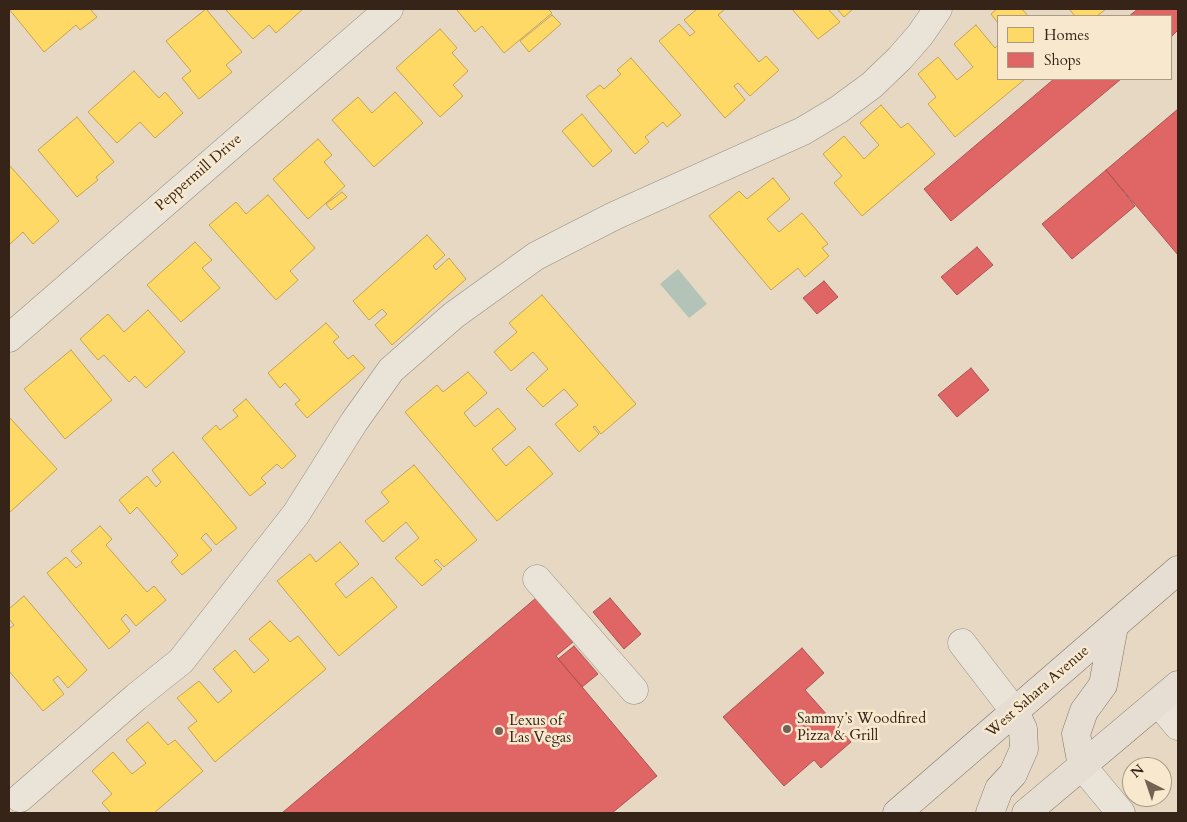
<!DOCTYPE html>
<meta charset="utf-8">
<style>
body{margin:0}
#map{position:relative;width:1187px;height:822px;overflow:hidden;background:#e6d8c3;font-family:Cardo,serif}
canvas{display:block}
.frame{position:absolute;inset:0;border:10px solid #362418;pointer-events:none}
.legend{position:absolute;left:997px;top:15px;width:175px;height:65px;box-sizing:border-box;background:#f8e8ce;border:1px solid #aa9a85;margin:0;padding:6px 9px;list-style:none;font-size:15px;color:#362418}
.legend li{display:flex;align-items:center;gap:10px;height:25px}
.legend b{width:25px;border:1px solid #aa9a85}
.north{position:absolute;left:1122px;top:757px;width:50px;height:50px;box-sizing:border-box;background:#f8e8ce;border:1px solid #aa9a85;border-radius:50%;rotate:319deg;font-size:14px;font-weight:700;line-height:20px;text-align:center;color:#362418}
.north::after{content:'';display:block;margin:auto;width:18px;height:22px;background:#746354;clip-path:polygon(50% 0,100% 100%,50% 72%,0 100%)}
</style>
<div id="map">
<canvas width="1187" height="822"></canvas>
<div class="frame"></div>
<ul class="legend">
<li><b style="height:14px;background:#ffd966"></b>Homes</li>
<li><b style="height:14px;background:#e06666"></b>Shops</li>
</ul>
<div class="north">N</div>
</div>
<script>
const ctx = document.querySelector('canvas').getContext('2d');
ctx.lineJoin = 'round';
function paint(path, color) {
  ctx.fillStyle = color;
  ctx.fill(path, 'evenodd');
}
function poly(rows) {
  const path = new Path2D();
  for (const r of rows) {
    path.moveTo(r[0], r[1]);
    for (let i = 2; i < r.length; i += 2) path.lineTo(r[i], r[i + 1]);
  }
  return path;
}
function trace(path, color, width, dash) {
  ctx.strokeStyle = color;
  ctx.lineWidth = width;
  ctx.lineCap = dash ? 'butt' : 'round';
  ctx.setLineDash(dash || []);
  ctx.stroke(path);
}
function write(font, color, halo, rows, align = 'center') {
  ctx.font = font + ' Cardo,serif';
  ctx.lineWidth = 5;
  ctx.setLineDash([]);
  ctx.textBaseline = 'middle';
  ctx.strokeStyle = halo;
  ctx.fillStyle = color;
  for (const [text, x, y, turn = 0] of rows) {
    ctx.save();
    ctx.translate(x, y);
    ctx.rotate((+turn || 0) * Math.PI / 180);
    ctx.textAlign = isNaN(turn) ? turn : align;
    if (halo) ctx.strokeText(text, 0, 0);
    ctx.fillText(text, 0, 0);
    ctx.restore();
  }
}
const water = poly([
 [678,269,707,304,689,318,660,284]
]);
const homes = poly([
 [9,9,90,9,97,17,80,30,76,25,44,52,9,9],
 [206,9,242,52,226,65,232,72,199,99,182,78,191,71,166,41,206,9],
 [225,9,303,9,276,33,269,25,253,39,225,9],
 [459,9,548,9,552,13,504,53,482,26,475,32,457,10,459,9],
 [697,9,725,9,718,15,759,62,766,56,779,70,750,96,738,83,734,86,745,100,725,118,659,41,679,24,690,36,695,32,684,20,697,9],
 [792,9,828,9,840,22,818,39,792,9],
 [837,9,853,9,844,17,837,9],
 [997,9,1022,9,1028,16,998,16,998,23,991,14,997,9],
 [1069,9,1106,9,1097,16,1075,16,1069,9],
 [552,15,561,24,529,52,520,41,552,15],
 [976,25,995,48,998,45,998,79,1025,79,955,137,928,104,936,97,918,74,938,57,957,80,973,67,954,44,976,25],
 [440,29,457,48,452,53,468,71,453,85,463,96,440,117,396,68,440,29],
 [631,58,681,115,667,127,663,122,645,137,649,142,635,154,586,96,600,85,604,89,621,74,617,70,631,58],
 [134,71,159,98,165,92,183,113,155,138,140,122,117,143,88,112,134,71],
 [395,92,423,123,374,167,332,120,358,97,372,113,395,92],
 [881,105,901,128,908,123,935,154,862,216,834,183,842,176,823,154,844,136,864,159,879,145,860,123,881,105],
 [582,114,612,151,593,167,562,131,582,114],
 [77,117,114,162,96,177,98,180,77,197,38,150,77,117],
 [318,139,332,155,324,162,345,186,308,219,273,179,318,139],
 [9,165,59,221,33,244,23,232,9,245,9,165],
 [773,178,790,199,767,219,779,232,802,213,828,244,822,248,829,256,805,277,798,268,771,290,709,216,739,191,747,199,773,178],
 [342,192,347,197,331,210,326,204,342,192],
 [268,195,315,248,290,271,298,280,276,300,209,225,236,202,246,214,268,195],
 [427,235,445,255,433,266,436,270,449,258,466,279,392,345,375,325,387,314,382,309,369,320,353,301,427,235],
 [195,242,212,260,202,268,220,288,181,322,147,285,195,242],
 [542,295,636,404,601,434,595,426,593,427,599,434,579,452,555,424,578,405,564,389,543,407,526,389,548,369,533,352,511,371,494,352,517,332,509,323,542,295],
 [148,310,185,352,146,388,135,376,129,382,104,355,98,360,80,339,108,314,124,332,148,310],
 [326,323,339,337,333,342,348,359,353,355,365,368,307,418,295,404,300,400,285,383,280,388,268,373,326,323],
 [71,350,112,400,65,439,24,389,71,350],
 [468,372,487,393,464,413,475,427,498,408,516,429,492,449,506,466,529,446,553,474,497,521,405,412,437,385,443,392,468,372],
 [246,399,296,456,282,469,277,464,261,478,266,483,250,496,202,438,216,425,220,430,238,416,233,410,246,399],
 [9,417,57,469,9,513,9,417],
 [173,452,237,528,216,545,206,533,201,538,212,550,182,575,171,562,178,555,137,507,130,514,119,500,147,476,156,487,161,482,152,470,173,452],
 [414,465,477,540,444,567,437,559,434,561,442,569,422,586,395,558,419,538,406,522,383,542,365,521,389,502,381,492,414,465],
 [100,526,112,539,106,545,147,592,154,586,166,600,136,626,126,614,121,619,130,631,109,649,47,573,66,557,76,568,82,563,71,551,100,526],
 [340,542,359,564,335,584,346,598,372,577,397,607,339,656,277,581,310,554,316,562,340,542],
 [24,596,87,670,68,688,58,676,53,680,64,694,43,711,9,671,9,629,14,625,9,619,9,609,24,596],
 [270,621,290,642,298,636,326,669,215,762,188,728,197,721,177,698,199,681,218,703,232,691,213,669,235,650,254,673,269,660,249,639,270,621],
 [148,722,168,745,175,740,203,771,154,813,111,813,102,803,112,794,92,771,113,752,132,774,146,763,126,740,148,722]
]);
const shops = poly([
 [1138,9,1178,9,1178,30,1171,37,1171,16,1129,16,1138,9],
 [1054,79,1121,79,951,221,924,189,1054,79],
 [1178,109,1178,255,1106,170,1178,109],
 [1106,170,1135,206,1072,259,1042,224,1106,170],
 [977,247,993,265,957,295,941,277,977,247],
 [824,281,838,297,817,314,803,298,824,281],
 [971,368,989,390,957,417,938,395,971,368],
 [536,598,573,642,556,656,657,776,612,813,282,813,536,598],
 [610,598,641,634,624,649,593,612,610,598],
 [574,646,598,674,582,687,558,659,574,646],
 [802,648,824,673,805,690,851,742,821,768,814,760,784,786,723,717,802,648]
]);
const minor = poly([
 [9,338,389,9],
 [537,579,634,690],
 [962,643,1015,712],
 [1158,702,1178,726],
 [1082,766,1121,813],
 [20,798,136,697,181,661,296,514,354,422,391,370,454,315,536,256,614,216,803,131,838,110,872,85,900,58,920,35,938,9]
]);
const major = poly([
 [1082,766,1076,734,1084,711,1103,685,1114,626],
 [897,813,1178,570],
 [990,813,999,789,1013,774,1024,749,1023,729,1015,712],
 [1026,813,1178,685]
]);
const markers = [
 [787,729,5,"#746354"],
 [499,731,5,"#746354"]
];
const streetNames = [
 ["Peppermill Drive",199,173,-41],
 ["West Sahara Avenue",1038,692,-41]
];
const poiNames = [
 ["Sammy’s Woodfired",797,720],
 ["Pizza & Grill",797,737],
 ["Lexus of",509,722],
 ["Las Vegas",509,739]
];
paint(water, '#b3c3b7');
paint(homes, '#ffd966');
trace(homes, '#c3a34f', 1);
paint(shops, '#e06666');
trace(shops, '#ad524f', 1);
trace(minor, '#988e82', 29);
trace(major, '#80766a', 29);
trace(minor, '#e9e3d8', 28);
trace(major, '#e6ded2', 28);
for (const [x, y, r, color] of markers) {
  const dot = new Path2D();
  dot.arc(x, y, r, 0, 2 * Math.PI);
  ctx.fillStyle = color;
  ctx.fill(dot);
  trace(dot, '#f8e8ce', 2);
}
write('15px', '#362418', '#f8e8ce', streetNames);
write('15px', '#362418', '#f8e8ce', poiNames, 'left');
</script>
